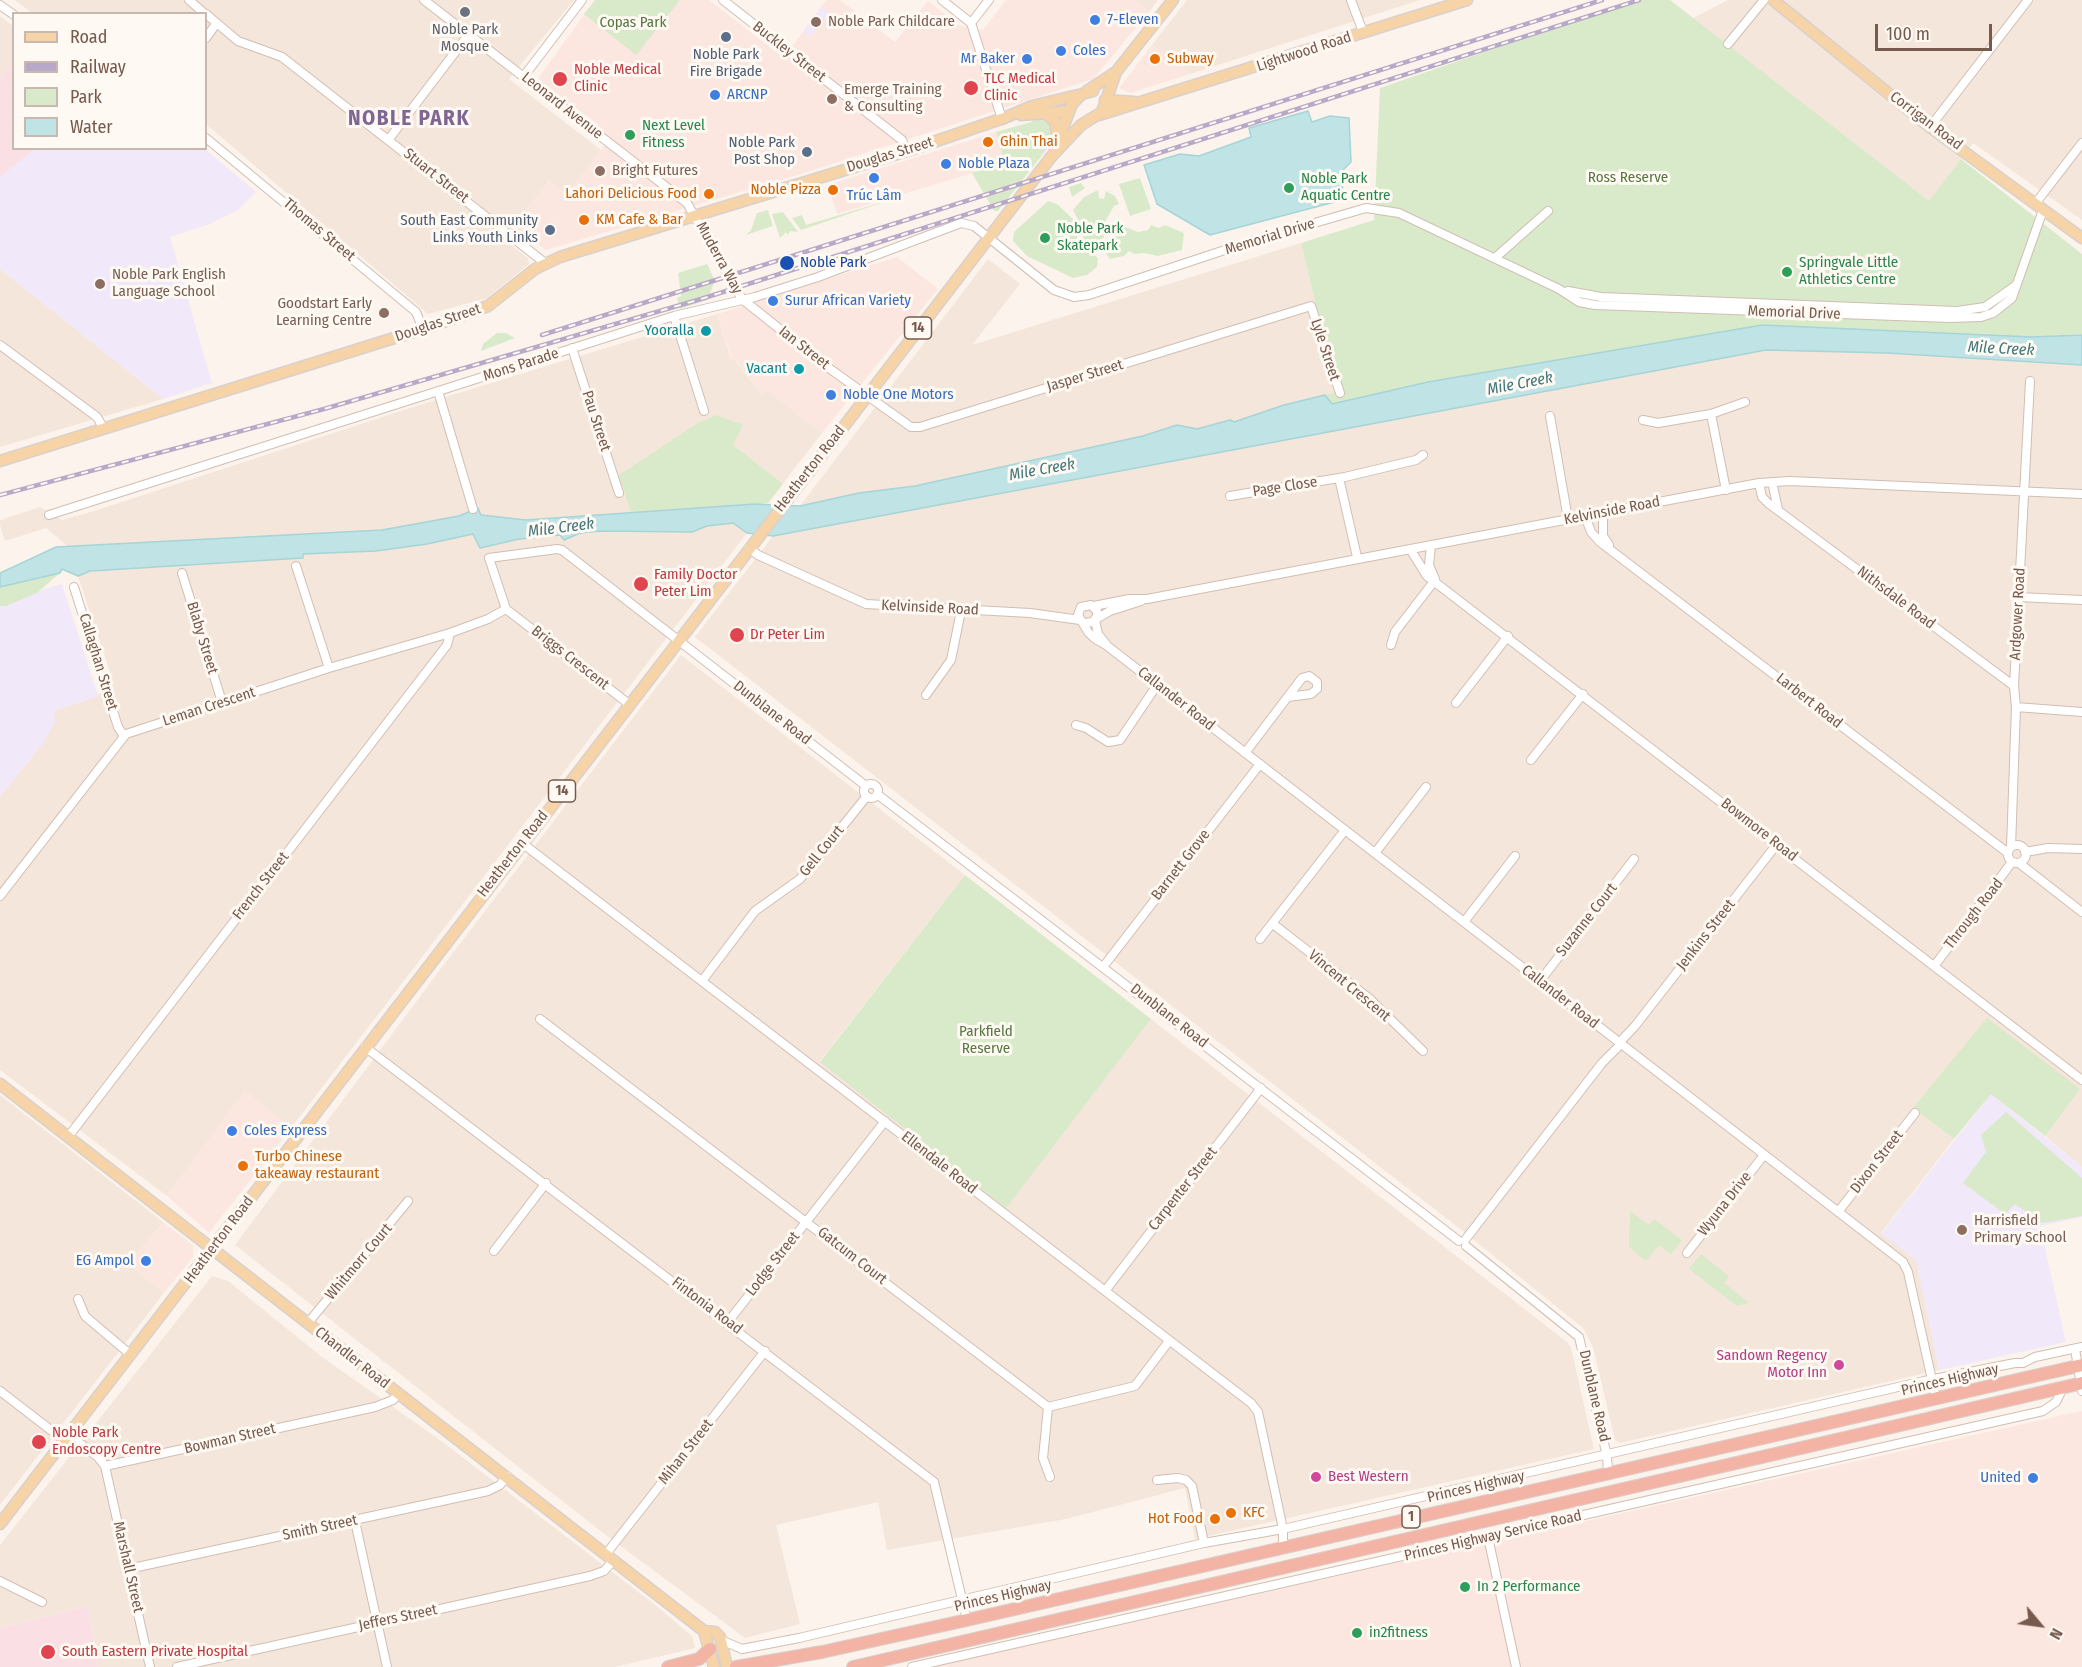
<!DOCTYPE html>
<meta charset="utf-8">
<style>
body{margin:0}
#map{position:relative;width:2082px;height:1667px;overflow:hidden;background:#fcf4ec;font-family:"Fira Sans Condensed",sans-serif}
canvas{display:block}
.legend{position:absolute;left:12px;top:12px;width:195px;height:138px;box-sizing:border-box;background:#fef9f2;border:2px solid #c8b9b0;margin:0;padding:8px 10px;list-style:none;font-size:18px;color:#775a4e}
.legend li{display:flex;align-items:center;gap:12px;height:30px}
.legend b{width:30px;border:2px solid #c8b9b0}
.north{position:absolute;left:2010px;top:1595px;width:60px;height:60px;-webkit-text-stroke:4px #fef9f2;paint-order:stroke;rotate:119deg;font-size:16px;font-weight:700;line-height:24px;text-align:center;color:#775a4e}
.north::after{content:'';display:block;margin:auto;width:21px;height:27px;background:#775a4e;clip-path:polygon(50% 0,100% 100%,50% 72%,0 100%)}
.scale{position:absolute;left:1875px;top:24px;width:117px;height:27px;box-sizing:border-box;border:3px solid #775a4e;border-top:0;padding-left:8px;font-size:18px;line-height:21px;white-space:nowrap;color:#775a4e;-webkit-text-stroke:4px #fef9f2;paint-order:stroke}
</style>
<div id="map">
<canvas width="2082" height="1667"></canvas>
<ul class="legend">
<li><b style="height:8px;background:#f7d3a8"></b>Road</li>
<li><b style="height:8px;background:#b7a9c7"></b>Railway</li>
<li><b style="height:16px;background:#d9eaca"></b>Park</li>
<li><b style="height:16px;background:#c0e3e6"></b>Water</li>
</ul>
<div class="north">N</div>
<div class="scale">100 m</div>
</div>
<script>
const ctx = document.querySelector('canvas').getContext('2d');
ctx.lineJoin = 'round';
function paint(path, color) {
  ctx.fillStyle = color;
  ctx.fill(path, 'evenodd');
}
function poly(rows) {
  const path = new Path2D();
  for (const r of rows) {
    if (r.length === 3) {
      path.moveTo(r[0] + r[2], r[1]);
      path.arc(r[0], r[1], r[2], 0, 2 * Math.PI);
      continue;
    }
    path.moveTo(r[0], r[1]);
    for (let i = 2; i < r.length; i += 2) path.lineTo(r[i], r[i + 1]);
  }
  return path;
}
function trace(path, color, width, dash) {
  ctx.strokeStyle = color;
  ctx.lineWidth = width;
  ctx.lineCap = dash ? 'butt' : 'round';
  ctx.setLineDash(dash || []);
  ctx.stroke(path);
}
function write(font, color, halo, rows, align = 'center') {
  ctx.font = font + ' "Fira Sans Condensed",sans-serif';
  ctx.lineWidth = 6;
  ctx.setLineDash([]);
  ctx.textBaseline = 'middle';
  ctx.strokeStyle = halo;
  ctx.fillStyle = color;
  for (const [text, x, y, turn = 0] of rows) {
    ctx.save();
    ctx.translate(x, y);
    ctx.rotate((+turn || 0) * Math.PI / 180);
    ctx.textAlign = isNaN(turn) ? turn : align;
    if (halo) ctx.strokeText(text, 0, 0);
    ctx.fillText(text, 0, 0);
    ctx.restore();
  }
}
const residential = poly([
 [15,0,574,0,509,79,601,150,568,194,549,180,504,240,528,258,529,264,487,298,428,314,206,124,206,14,32,13],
 [1134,0,1158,0,1149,12],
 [1187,0,1420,0,1190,74,1152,45],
 [1728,0,2082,0,2082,220,1973,143,1929,202,1693,18],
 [0,16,14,27,13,60,0,78],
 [1301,243,1336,393,1284,405,1234,422,1229,420,1197,429,1177,425,1143,436,915,486,859,493,800,506,988,259,1020,284,972,345],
 [0,269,163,399,0,447],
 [717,314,731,359,734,359,761,394,766,389,822,433,768,503,526,520,481,515,478,508,459,516,382,530,70,548,46,528,5,541,0,525,0,520,40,507,62,520,94,511,413,407],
 [1766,350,1888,353,2082,365,2082,1167,2045,1136,2079,1089,1913,1108,1954,1139,1881,1233,1916,1260,1939,1370,1620,1443,1615,1440,1593,1347,1583,1328,1459,1228,695,637,773,536],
 [734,523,747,533,291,1128,245,1091,167,1196,0,1070,0,797,43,743,54,711,98,696,111,675,78,576,90,571,303,558,302,554,376,551,427,544,474,534,480,548,519,539,560,535,564,540,580,533,600,531,692,532,707,526],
 [681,655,965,875,820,1061,1006,1207,1151,1019,1567,1342,1571,1348,1594,1449,1195,1539,1185,1488,1066,1519,887,1550,878,1502,776,1525,800,1624,745,1638,603,1533,235,1245,439,971],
 [0,1095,163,1222,129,1264,164,1293,0,1505],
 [212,1276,228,1281,322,1357,440,1440,654,1604,692,1636,695,1648,615,1667,98,1667,88,1606,0,1628,0,1545]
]);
const commercial = poly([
 [595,0,709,0,784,58,826,0,840,0,895,42,928,1,958,25,983,30,1006,0,1134,0,1149,12,1093,79,807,172,546,250,514,226,549,180,568,193,609,139,595,127,599,125,542,83,539,77],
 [1152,45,1190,74,1130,93,1119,88],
 [996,132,1006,163,837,214,828,185],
 [897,257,938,289,822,433,766,390,762,395,735,359,732,359,717,314],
 [245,1090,291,1128,209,1233,167,1196],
 [163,1222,193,1245,193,1257,164,1293,129,1264],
 [2082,1411,2082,1667,929,1667]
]);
const education = poly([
 [822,7,829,13,810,37,803,31],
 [35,149,205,149,256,192,238,210,207,225,170,237,212,383,163,399,0,269,0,177],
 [62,584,98,696,54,711,55,723,43,743,0,797,0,602],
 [1991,1094,2082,1167,2082,1217,2040,1226,2066,1342,1939,1370,1916,1260,1881,1234]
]);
const medical = poly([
 [13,60,14,148,35,149,0,177,0,78],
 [88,1606,98,1667,0,1667,0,1628]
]);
const green = poly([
 [595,0,680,0,636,55,584,14],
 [1635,0,1670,0,1929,201,1961,159,2082,254,2082,334,2032,337,1762,325,1428,382,1332,404,1325,395,1336,392,1301,243,1374,220,1380,88],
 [1038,116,1052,122,1054,140,998,211,994,211,972,173,1005,162,996,132,1031,122],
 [1140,178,1151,209,1130,216,1119,184],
 [1081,183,1085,188,1072,197,1069,187],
 [1098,190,1099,198,1104,199,1106,191,1115,196,1119,204,1114,206,1105,222,1109,228,1103,238,1090,247,1084,243,1082,228,1073,210,1084,197],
 [896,198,801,230,792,218,802,215,806,225],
 [1048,201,1057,204,1073,219,1078,235,1074,248,1077,252,1093,252,1098,259,1097,267,1087,275,1073,278,1027,256,1013,241,1014,232],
 [768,210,773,226,746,235,751,230,757,213],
 [783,212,798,232,790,231,788,235,786,232,780,238,772,214],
 [1151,225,1159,228,1165,225,1184,233,1182,250,1158,256,1144,253,1134,254,1129,251,1124,256,1110,259,1105,252,1097,248,1101,245,1112,244,1116,240,1114,234,1122,232,1125,227,1138,232,1148,230],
 [707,264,715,281,707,300,680,309,677,298,681,296,678,273],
 [497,333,506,333,515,338,481,351,483,344],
 [716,415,743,425,733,445,783,484,768,503,631,512,619,475,698,423],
 [60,570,60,573,37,593,6,606,0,606,0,576],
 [965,875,1151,1019,1006,1208,820,1062],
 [1987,1018,2080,1089,2045,1136,1991,1094,1954,1139,1913,1108],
 [2006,1112,2082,1178,2082,1216,2042,1223,2015,1204,2005,1214,1963,1183,1986,1152,1981,1135],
 [1630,1211,1649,1225,1654,1219,1682,1240,1671,1254,1659,1245,1646,1261,1629,1247],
 [1701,1254,1729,1276,1724,1283,1749,1303,1737,1306,1689,1269]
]);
const water = poly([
 [1308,111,1312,122,1330,116,1349,118,1351,162,1343,170,1342,200,1210,235,1157,204,1144,165,1180,154,1199,156,1251,137,1249,128,1308,111],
 [1762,325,2032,337,2082,335,2082,365,1888,353,1766,350,773,536,747,533,733,523,707,526,692,532,600,531,580,533,564,540,560,535,519,539,480,548,473,534,427,544,376,551,303,554,303,558,90,571,78,576,62,569,60,573,0,587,0,573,56,547,382,530,459,516,478,508,481,515,526,520,755,504,800,506,859,493,915,486,1143,436,1177,425,1197,429,1230,420,1234,422,1284,405,1325,395,1332,404,1428,382,1762,325]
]);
const minor = poly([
 [189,0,205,14],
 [424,0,687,203,742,299,826,366,911,427,920,427,1311,306,1340,393],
 [723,0,902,140,907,151],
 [942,0,971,23,1002,119],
 [1351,0,1363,32],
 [0,5,14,15],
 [206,14,238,41,282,57,545,263],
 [971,23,989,0],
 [206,38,216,24],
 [1728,44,1764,0],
 [524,76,582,0],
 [1930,127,2028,0],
 [206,138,416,312,423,329],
 [389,139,469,34],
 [2035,204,2082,143],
 [1495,258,1548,211],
 [1568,291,1601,297,1957,311,1985,307,2015,286],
 [674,316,704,411],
 [0,345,97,417,104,429],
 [572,348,619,493],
 [438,391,473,509],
 [1711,414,1726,490],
 [1550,416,1568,519],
 [1643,420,1658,423,1711,414,1745,402],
 [1339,478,1357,557],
 [1772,482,1778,509],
 [1759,483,1762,497,1768,503,2014,686],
 [1230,496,1345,477,1416,460,1423,455],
 [1603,513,1603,536,1609,545],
 [49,515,674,316,755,297,818,277,961,223,974,226,1054,290,1074,297,1089,295,1249,242,1366,208,1399,213,1559,289,1579,302,1595,305,1950,318,1981,317,1993,313,2012,298,2043,210],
 [1585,516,1591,532,1600,542,2008,853],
 [1431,545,1429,565,1435,579],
 [749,548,758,555,866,604,1030,613,1080,620],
 [1410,549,1427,576,2082,1080],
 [296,566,329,668],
 [182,573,222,702],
 [74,587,118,727,124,736],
 [2018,597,2082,600],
 [1094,606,1129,599,1147,599,1759,483,1790,481,2082,494],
 [1096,619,1110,611,1141,601],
 [1095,620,1098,634,1106,644],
 [1084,623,1093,622,1097,616,1097,611,1091,605,1081,607,1078,615,1088,632,1094,638,1106,645,1903,1262,1908,1272,1936,1398],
 [1391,645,1395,632,1435,580],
 [926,695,951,660,961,611],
 [1456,703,1508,636],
 [629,704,506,609,489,558,557,549,562,550,866,786],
 [2016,707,2082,712],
 [1076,725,1086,728,1108,742,1120,740,1157,685],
 [1245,753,1302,678,1309,676,1317,682,1317,689,1311,694,1288,697],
 [1531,760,1583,694],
 [871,791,7],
 [877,794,1459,1241],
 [522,843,1251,1403,1258,1412,1283,1529,1283,1546],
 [2017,854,9],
 [2011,847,2016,707,2014,686,2030,381],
 [2025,852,2048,848,2082,849],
 [1375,853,1426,787],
 [2019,863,2082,912],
 [0,896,126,734,329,668,450,633,488,619,506,609],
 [1464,922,1515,856],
 [1273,924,1370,999,1423,1051],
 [1260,939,1345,830],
 [1935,965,2012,862],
 [1103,967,1260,764],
 [702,981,755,911,800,879,867,796],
 [1540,981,1634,859],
 [540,1019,1048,1407,1135,1386,1169,1341],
 [1619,1043,1635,1026,1777,844],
 [365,1047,934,1482,967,1620],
 [68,1137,447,645,450,633],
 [1838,1212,1915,1113],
 [1465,1240,1602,1063,1621,1044],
 [1466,1246,1579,1337,1607,1456,1608,1473],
 [494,1251,546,1183],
 [1687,1253,1764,1155],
 [1105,1291,1261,1088],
 [78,1299,85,1316,131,1355],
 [728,1322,885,1121],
 [308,1323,408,1201],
 [2075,1349,2082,1391],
 [0,1391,65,1441],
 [1048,1407,1043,1458,1050,1477],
 [69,1435,98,1457,105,1466,150,1667],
 [105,1466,375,1407,393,1400,398,1394],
 [1157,1480,1178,1478,1186,1480,1192,1486,1204,1543],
 [355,1521,387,1667],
 [1488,1537,1516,1667],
 [606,1554,765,1351],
 [128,1569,488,1491,500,1485,507,1476],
 [0,1581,42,1602],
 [721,1640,742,1649,799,1638,1204,1543,1283,1529,1924,1381,2015,1363,2023,1363,2035,1357,2082,1347],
 [177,1667,590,1576,604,1571,614,1560],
 [912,1667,2043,1411,2056,1402,2063,1388]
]);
const major = poly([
 [1773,0,1930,127,2082,238],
 [1087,91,1116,72,1173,0],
 [1105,100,1134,102],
 [1043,112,1055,121,1058,140],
 [1021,115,1069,111],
 [1099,115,1467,0],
 [1002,119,1032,106,1078,95],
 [1055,149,1072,104,1082,94,1093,91],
 [0,461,423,329,488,306,535,269,560,257,907,151,1001,119],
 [0,1084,704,1631,714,1667],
 [0,1524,1051,157,1081,125,1102,112,1116,72],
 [704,1631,715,1632,720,1637,727,1667]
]);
const highway = poly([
 [668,1667,699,1659,710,1649],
 [736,1667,822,1652,967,1620,2082,1365],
 [853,1667,2082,1383]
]);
const rail = poly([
 [542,335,1602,0],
 [0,495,324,409,701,299,1639,0]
]);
const markers = [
 [465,12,6,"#6b7280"],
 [1095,20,6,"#3f7fe0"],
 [816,22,6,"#8d6e63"],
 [726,37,6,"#5c6f8a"],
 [1061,51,6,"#3f7fe0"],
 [1027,59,6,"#3f7fe0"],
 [1155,59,6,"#e8710a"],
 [560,79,8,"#e0444e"],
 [971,88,8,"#e0444e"],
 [715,95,6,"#3f7fe0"],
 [832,99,6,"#8d6e63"],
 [630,135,6,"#2e9e5b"],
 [988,142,6,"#e8710a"],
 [807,152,6,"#5c6f8a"],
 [946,164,6,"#3f7fe0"],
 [600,171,6,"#8d6e63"],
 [874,178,6,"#3f7fe0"],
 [1289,188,6,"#2e9e5b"],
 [833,190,6,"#e8710a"],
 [709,194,6,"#e8710a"],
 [584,220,6,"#e8710a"],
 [550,230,6,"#5c6f8a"],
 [1045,238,6,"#2e9e5b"],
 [787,263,8,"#1a4fb4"],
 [1787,272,6,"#2e9e5b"],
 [100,284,6,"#8d6e63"],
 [773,301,6,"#3f7fe0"],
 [384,313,6,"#8d6e63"],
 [706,331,6,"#0f9aa8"],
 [799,369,6,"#0f9aa8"],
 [831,395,6,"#3f7fe0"],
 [641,584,8,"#e0444e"],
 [737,635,8,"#e0444e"],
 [232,1131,6,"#3f7fe0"],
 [243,1166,6,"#e8710a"],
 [1962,1230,6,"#8d6e63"],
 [146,1261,6,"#3f7fe0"],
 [1839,1365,6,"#d1479c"],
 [39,1442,8,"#e0444e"],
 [1316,1477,6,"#d1479c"],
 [2033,1478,6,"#3f7fe0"],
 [1231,1513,6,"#e8710a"],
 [1215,1519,6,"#e8710a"],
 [1465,1587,6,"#2e9e5b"],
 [1357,1633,6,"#2e9e5b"],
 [48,1652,8,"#e0444e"]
];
const shields = [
 [918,328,27],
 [562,791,27],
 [1411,1517,18]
];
const shieldNames = [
 ["14",918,328],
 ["14",562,791],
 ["1",1411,1517]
];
const shopNames = [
 ["7-Eleven",1107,20],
 ["Coles",1073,51],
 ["Mr Baker",1015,59,"right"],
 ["ARCNP",727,95],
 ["Noble Plaza",958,164],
 ["Trúc Lâm",874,196,"center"],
 ["Surur African Variety",785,301],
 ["Noble One Motors",843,395],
 ["Coles Express",244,1131],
 ["EG Ampol",134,1261,"right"],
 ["United",2021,1478,"right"]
];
const educationNames = [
 ["Noble Park Childcare",828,22],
 ["Emerge Training",844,90],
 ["& Consulting",844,107],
 ["Bright Futures",612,171],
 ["Noble Park English",112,275],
 ["Language School",112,292],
 ["Goodstart Early",372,304,"right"],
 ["Learning Centre",372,321,"right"],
 ["Harrisfield",1974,1221],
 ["Primary School",1974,1238]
];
const parkNames = [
 ["Copas Park",633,23],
 ["Ross Reserve",1628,178],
 ["Parkfield",986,1032],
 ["Reserve",986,1049]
];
const worshipNames = [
 ["Noble Park",465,30],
 ["Mosque",465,47]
];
const streetNames = [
 ["Buckley Street",789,52,38],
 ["Lightwood Road",1304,52,-18],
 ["Leonard Avenue",562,106,38],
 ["Corrigan Road",1926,121,37],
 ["Douglas Street",890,155,-17],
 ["Stuart Street",436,176,38],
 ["Thomas Street",319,230,40],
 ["Memorial Drive",1270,237,-17],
 ["Muderra Way",719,258,61],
 ["Memorial Drive",1794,313,2],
 ["Douglas Street",438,323,-19],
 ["Ian Street",804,348,38],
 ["Lyle Street",1325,350,72],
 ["Mons Parade",521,365,-18],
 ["Jasper Street",1085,376,-17],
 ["Pau Street",596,421,72],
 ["Heatherton Road",810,469,-52],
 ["Page Close",1285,487,-9],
 ["Kelvinside Road",1612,511,-11],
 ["Nithsdale Road",1896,598,37],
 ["Kelvinside Road",930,608,3],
 ["Ardgower Road",2018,614,-87],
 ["Blaby Street",202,638,73],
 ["Briggs Crescent",570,658,38],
 ["Callaghan Street",98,662,73],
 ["Callander Road",1176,699,38],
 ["Larbert Road",1809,701,38],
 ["Leman Crescent",209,707,-18],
 ["Dunblane Road",772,713,38],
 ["Bowmore Road",1759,830,38],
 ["Gell Court",822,851,-51],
 ["Heatherton Road",513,854,-52],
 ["Barnett Grove",1181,865,-52],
 ["French Street",261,886,-52],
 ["Through Road",1974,914,-52],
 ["Suzanne Court",1587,920,-52],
 ["Jenkins Street",1706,935,-52],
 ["Vincent Crescent",1349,986,40],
 ["Callander Road",1560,997,38],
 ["Dunblane Road",1169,1016,38],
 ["Dixon Street",1877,1162,-52],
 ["Ellendale Road",939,1163,38],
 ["Carpenter Street",1183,1189,-52],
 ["Wyuna Drive",1725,1204,-52],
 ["Heatherton Road",219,1240,-53],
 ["Gatcum Court",852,1256,38],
 ["Whitmorr Court",359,1262,-50],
 ["Lodge Street",773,1264,-52],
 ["Fintonia Road",707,1306,37],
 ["Chandler Road",352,1358,38],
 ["Princes Highway",1950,1380,-13],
 ["Dunblane Road",1594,1396,77],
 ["Bowman Street",230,1439,-13],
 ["Mihan Street",686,1452,-52],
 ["Princes Highway",1476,1487,-13],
 ["Smith Street",320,1528,-12],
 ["Princes Highway Service Road",1493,1536,-13],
 ["Marshall Street",128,1567,77],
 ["Princes Highway",1003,1596,-13],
 ["Jeffers Street",398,1618,-12]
];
const serviceNames = [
 ["Noble Park",726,55,"center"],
 ["Fire Brigade",726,72,"center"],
 ["Noble Park",795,143],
 ["Post Shop",795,160],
 ["South East Community",538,221],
 ["Links Youth Links",538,238]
];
const foodNames = [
 ["Subway",1167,59],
 ["Ghin Thai",1000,142],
 ["Noble Pizza",821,190,"right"],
 ["Lahori Delicious Food",697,194,"right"],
 ["KM Cafe & Bar",596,220],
 ["Turbo Chinese",255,1157],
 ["takeaway restaurant",255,1174],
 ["KFC",1243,1513],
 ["Hot Food",1203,1519,"right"]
];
const healthNames = [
 ["Noble Medical",574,70],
 ["Clinic",574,87],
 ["TLC Medical",984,79],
 ["Clinic",984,96],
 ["Family Doctor",654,575],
 ["Peter Lim",654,592],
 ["Dr Peter Lim",750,635],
 ["Noble Park",52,1433],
 ["Endoscopy Centre",52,1450],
 ["South Eastern Private Hospital",62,1652]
];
const leisureNames = [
 ["Next Level",642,126],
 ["Fitness",642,143],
 ["Noble Park",1301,179],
 ["Aquatic Centre",1301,196],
 ["Noble Park",1057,229],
 ["Skatepark",1057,246],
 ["Springvale Little",1799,263],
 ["Athletics Centre",1799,280],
 ["In 2 Performance",1477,1587],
 ["in2fitness",1369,1633]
];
const transitNames = [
 ["Noble Park",800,263]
];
const cultureNames = [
 ["Yooralla",694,331],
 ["Vacant",787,369]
];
const hotelNames = [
 ["Sandown Regency",1827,1356],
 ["Motor Inn",1827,1373],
 ["Best Western",1328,1477,"left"]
];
const waterNames = [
 ["Mile Creek",2001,349,3],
 ["Mile Creek",1520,384,-11],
 ["Mile Creek",1042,470,-10],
 ["Mile Creek",561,528,-7]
];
const districtNames = [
 ["NOBLE PARK",409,119]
];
paint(residential, '#f4e6da');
paint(commercial, '#fce6e0');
paint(education, '#f1e8f9');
paint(medical, '#fadfe5');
paint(green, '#d9eaca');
paint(water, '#c0e3e6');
trace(water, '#a6d4d7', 1.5);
trace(minor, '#d1beb3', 10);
trace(major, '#d9d1cd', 13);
trace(highway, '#d9d1cd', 14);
trace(minor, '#fff', 8);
trace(major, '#f7d3a8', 10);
trace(highway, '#f3b4a6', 12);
trace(rail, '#b7a9c7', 4.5);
trace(rail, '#fef9f2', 2, [7]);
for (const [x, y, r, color] of markers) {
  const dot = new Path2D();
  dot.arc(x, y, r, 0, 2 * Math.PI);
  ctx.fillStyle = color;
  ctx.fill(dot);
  trace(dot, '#fef9f2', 2);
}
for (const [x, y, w] of shields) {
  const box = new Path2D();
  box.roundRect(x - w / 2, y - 11, w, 22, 4.5);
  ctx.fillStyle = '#fef9f2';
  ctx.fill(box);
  trace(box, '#775a4e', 1.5);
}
write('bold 14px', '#775a4e', null, shieldNames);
write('15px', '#366cbe', '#fef9f2', shopNames, 'left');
write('15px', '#785e54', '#fef9f2', educationNames, 'left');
write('15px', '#577743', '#fef9f2', parkNames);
write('15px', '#5b616d', '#fef9f2', worshipNames);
write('15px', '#775a4e', '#fef9f2', streetNames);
write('15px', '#4e5e75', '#fef9f2', serviceNames, 'right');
write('15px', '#c56008', '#fef9f2', foodNames, 'left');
write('15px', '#be3a42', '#fef9f2', healthNames, 'left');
write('15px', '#27864d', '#fef9f2', leisureNames, 'left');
write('15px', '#164399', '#fef9f2', transitNames, 'left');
write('15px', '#0d838f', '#fef9f2', cultureNames, 'right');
write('15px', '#b23c85', '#fef9f2', hotelNames, 'right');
write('italic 16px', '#42767c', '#fef9f2', waterNames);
ctx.letterSpacing = '1.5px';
write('bold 21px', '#806692', '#fef9f2', districtNames);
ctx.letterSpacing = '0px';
</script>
